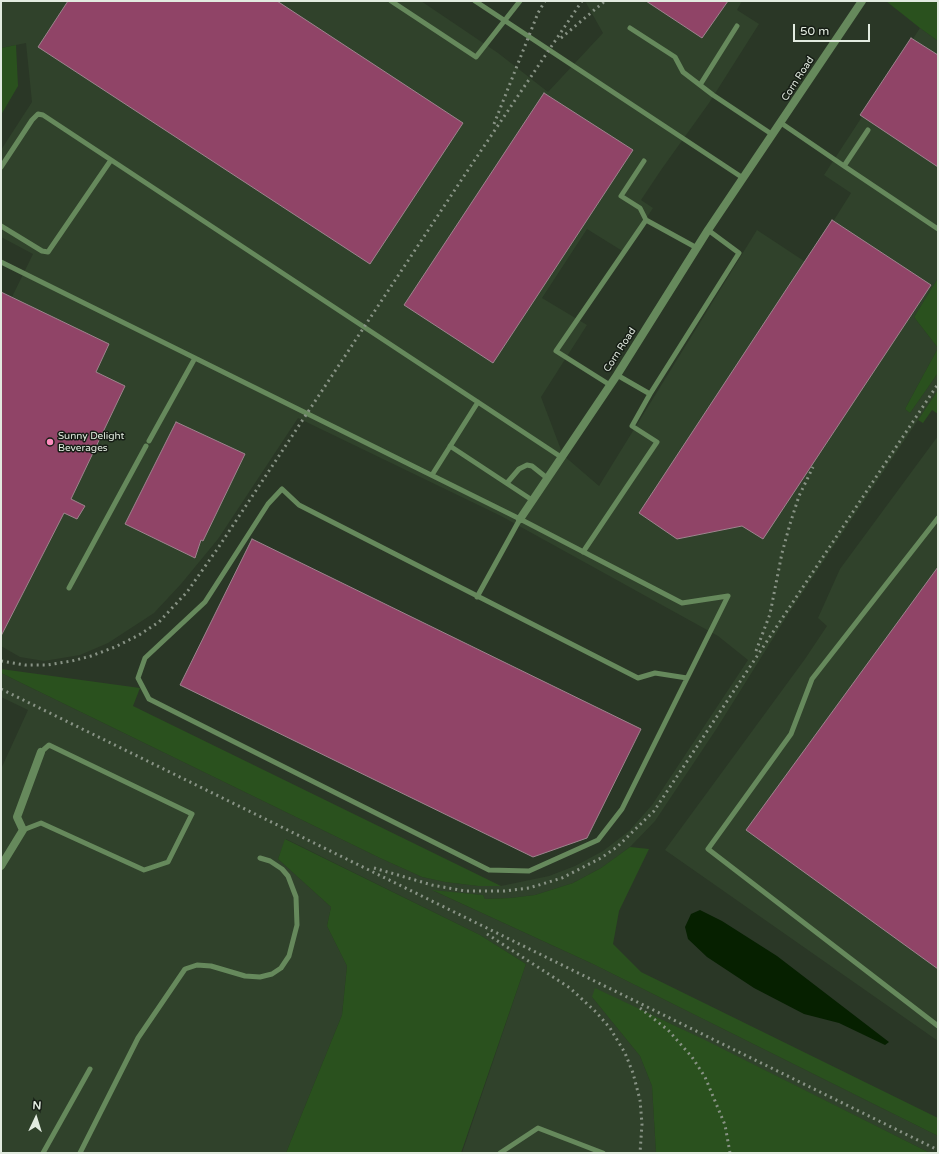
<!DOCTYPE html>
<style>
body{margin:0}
#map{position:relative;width:939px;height:1154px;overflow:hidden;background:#2a3726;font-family:"Varela Round",sans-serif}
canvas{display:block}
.frame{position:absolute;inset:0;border:2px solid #e2ebe0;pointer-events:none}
.north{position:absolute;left:16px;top:1098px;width:40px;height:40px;-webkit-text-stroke:3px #161d15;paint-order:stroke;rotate:4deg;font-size:11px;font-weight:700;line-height:16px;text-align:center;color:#e2ebe0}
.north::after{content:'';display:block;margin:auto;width:14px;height:18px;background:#e2ebe0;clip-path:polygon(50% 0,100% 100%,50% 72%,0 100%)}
.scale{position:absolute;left:793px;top:24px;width:77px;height:18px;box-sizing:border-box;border:2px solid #e2ebe0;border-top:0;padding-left:5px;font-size:12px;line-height:14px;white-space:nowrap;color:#e2ebe0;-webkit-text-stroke:3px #161d15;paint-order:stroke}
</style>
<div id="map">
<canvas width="939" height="1154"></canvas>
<div class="frame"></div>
<div class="north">N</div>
<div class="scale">50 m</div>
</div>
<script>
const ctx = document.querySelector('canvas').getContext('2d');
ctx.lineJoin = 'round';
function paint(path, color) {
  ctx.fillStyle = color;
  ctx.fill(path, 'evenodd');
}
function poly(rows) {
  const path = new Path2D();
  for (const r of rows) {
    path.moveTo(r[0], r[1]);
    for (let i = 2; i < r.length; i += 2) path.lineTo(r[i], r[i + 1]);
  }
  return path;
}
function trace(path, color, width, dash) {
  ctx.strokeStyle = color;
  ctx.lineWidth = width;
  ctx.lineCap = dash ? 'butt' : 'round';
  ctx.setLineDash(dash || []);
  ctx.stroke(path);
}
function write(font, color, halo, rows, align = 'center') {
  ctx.font = font + ' "Varela Round",sans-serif';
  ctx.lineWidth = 3;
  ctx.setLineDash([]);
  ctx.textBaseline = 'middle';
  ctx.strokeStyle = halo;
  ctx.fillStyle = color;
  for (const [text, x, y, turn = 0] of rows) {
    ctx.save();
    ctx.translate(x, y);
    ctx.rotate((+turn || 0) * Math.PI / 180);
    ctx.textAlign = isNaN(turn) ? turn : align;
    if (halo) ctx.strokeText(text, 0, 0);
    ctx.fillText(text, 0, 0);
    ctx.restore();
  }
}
const built = poly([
 [1,1,421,1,498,53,548,92,603,33,585,1,742,1,737,10,759,24,709,103,661,170,641,200,653,208,624,252,587,229,542,298,587,325,541,397,563,455,599,486,757,230,807,263,851,193,824,175,920,28,938,41,938,278,914,317,938,348,905,409,910,413,938,373,938,390,787,616,717,728,655,821,630,847,601,868,573,883,535,895,510,898,485,899,483,895,434,891,593,964,938,1136,938,1153,930,1153,667,1022,592,997,640,1056,652,1086,656,1153,462,1153,526,964,480,935,286,839,278,859,331,907,327,926,347,966,342,1015,286,1153,1,1153,1,769,28,710,1,697,1,673,380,858,422,877,445,882,478,886,501,886,549,876,575,866,603,851,629,831,652,805,748,660,718,636,501,516,298,418,218,539,181,584,154,613,108,643,80,655,44,661,20,657,1,646,1,292,12,297,33,254,1,237,1,150,32,102,26,43,1,48],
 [938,436,938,1041,665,850,805,659,827,626,818,618,840,569]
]);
const green = poly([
 [886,1,938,1,938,41,920,28],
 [16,45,18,86,1,115,1,48],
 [938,278,938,373,910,413,905,409,938,348,914,317],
 [938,390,938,414,932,410,923,423,918,420],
 [1,669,140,688,133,706,501,886,478,886,445,882,422,877,380,858,1,673],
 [285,839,480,935,526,964,461,1153,286,1153,342,1015,347,966,327,926,331,907,278,859],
 [630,847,649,849,619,911,613,944,641,972,938,1118,938,1136,593,964,432,890,483,895,485,899,510,898,535,895,573,883,601,868],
 [595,988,703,1039,930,1153,656,1153,652,1086,640,1056,592,997]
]);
const water = poly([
 [700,910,722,921,777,956,889,1042,885,1045,839,1023,804,1014,754,988,707,957,688,939,685,927,691,914]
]);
const building = poly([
 [68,1,277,1,463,123,370,264,38,47,68,1],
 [646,1,728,1,702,38,646,1],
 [911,38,938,55,938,167,860,115,911,38],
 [544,93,633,150,493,363,404,305,544,93],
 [832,220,931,285,763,539,742,526,677,539,639,513,832,220],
 [1,292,109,344,96,372,125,386,71,499,85,506,77,519,64,513,1,636,1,292],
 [176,422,245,454,203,541,201,540,195,558,125,524,176,422],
 [252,539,641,729,587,838,533,857,180,685,252,539],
 [938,567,938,969,746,830,938,567]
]);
const service = poly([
 [391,1,476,57,520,1],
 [475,1,743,178],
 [630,28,675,57,683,72,713,95,773,135],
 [700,85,737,26],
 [781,123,844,166,868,130],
 [644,161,621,196,640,208,646,220,697,248],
 [844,166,938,229],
 [1,167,32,120,38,114,43,115,561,457],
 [1,226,42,251,48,252,111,160],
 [1,262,520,519,682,603,728,596],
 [617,375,650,394],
 [610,385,556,351,646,220],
 [149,441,195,358],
 [450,446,532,500],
 [432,475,478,402],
 [507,483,519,469,527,465,532,466,547,478],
 [938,518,812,679,791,734,708,849,938,1026],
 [583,552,657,442,632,426,650,394,739,253,708,230],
 [69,588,146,446],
 [477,597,520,519],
 [687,678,655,673,638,678,299,505,282,489,268,504,205,602,145,658,138,678,149,699,489,870,529,871,598,840,622,809,728,596],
 [23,830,41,823,144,870,168,862,192,814,49,745,41,752],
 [43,1153,90,1069],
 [80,1153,138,1038,185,969,197,965,211,966,245,976,260,977,272,974,281,968,289,956,297,925,296,897,288,876,282,869,270,861,260,858],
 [500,1153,538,1128,603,1153]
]);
const minor = poly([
 [520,519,617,375,708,230,862,1],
 [1,866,23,830,17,817,41,752]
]);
const rail = poly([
 [561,38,605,1],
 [494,124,538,13,545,1],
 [756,651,770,614,782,553,790,524,799,496,813,467],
 [1,661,25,665,47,665,72,661,91,656,115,647,139,635,159,622,187,592,218,548,468,170,582,1],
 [1,689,938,1150],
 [374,868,432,885,465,891,505,891,529,888,562,878,601,858,617,847,654,811,938,384],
 [487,934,570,988,597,1013,610,1028,625,1053,633,1073,640,1100,642,1124,640,1153],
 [640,1008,668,1030,692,1057,705,1077,725,1125,730,1153]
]);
const markers = [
 [50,442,4,"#fd8ebf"]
];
const streetNames = [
 ["Corn Road",798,79,-57],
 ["Corn Road",620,350,-57]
];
const poiNames = [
 ["Sunny Delight",58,436],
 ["Beverages",58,448]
];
paint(built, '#30422b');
paint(green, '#2a511e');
paint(water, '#062000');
paint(building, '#904467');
trace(building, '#9e848e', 1);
trace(service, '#66895c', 5);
trace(minor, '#66895c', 8);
trace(rail, '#889385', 3, [2, 4]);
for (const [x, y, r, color] of markers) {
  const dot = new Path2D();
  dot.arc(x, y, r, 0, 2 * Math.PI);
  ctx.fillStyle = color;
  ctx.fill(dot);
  trace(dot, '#161d15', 1.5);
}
write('10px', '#e2ebe0', '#161d15', streetNames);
write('10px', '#e2ebe0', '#161d15', poiNames, 'left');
</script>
